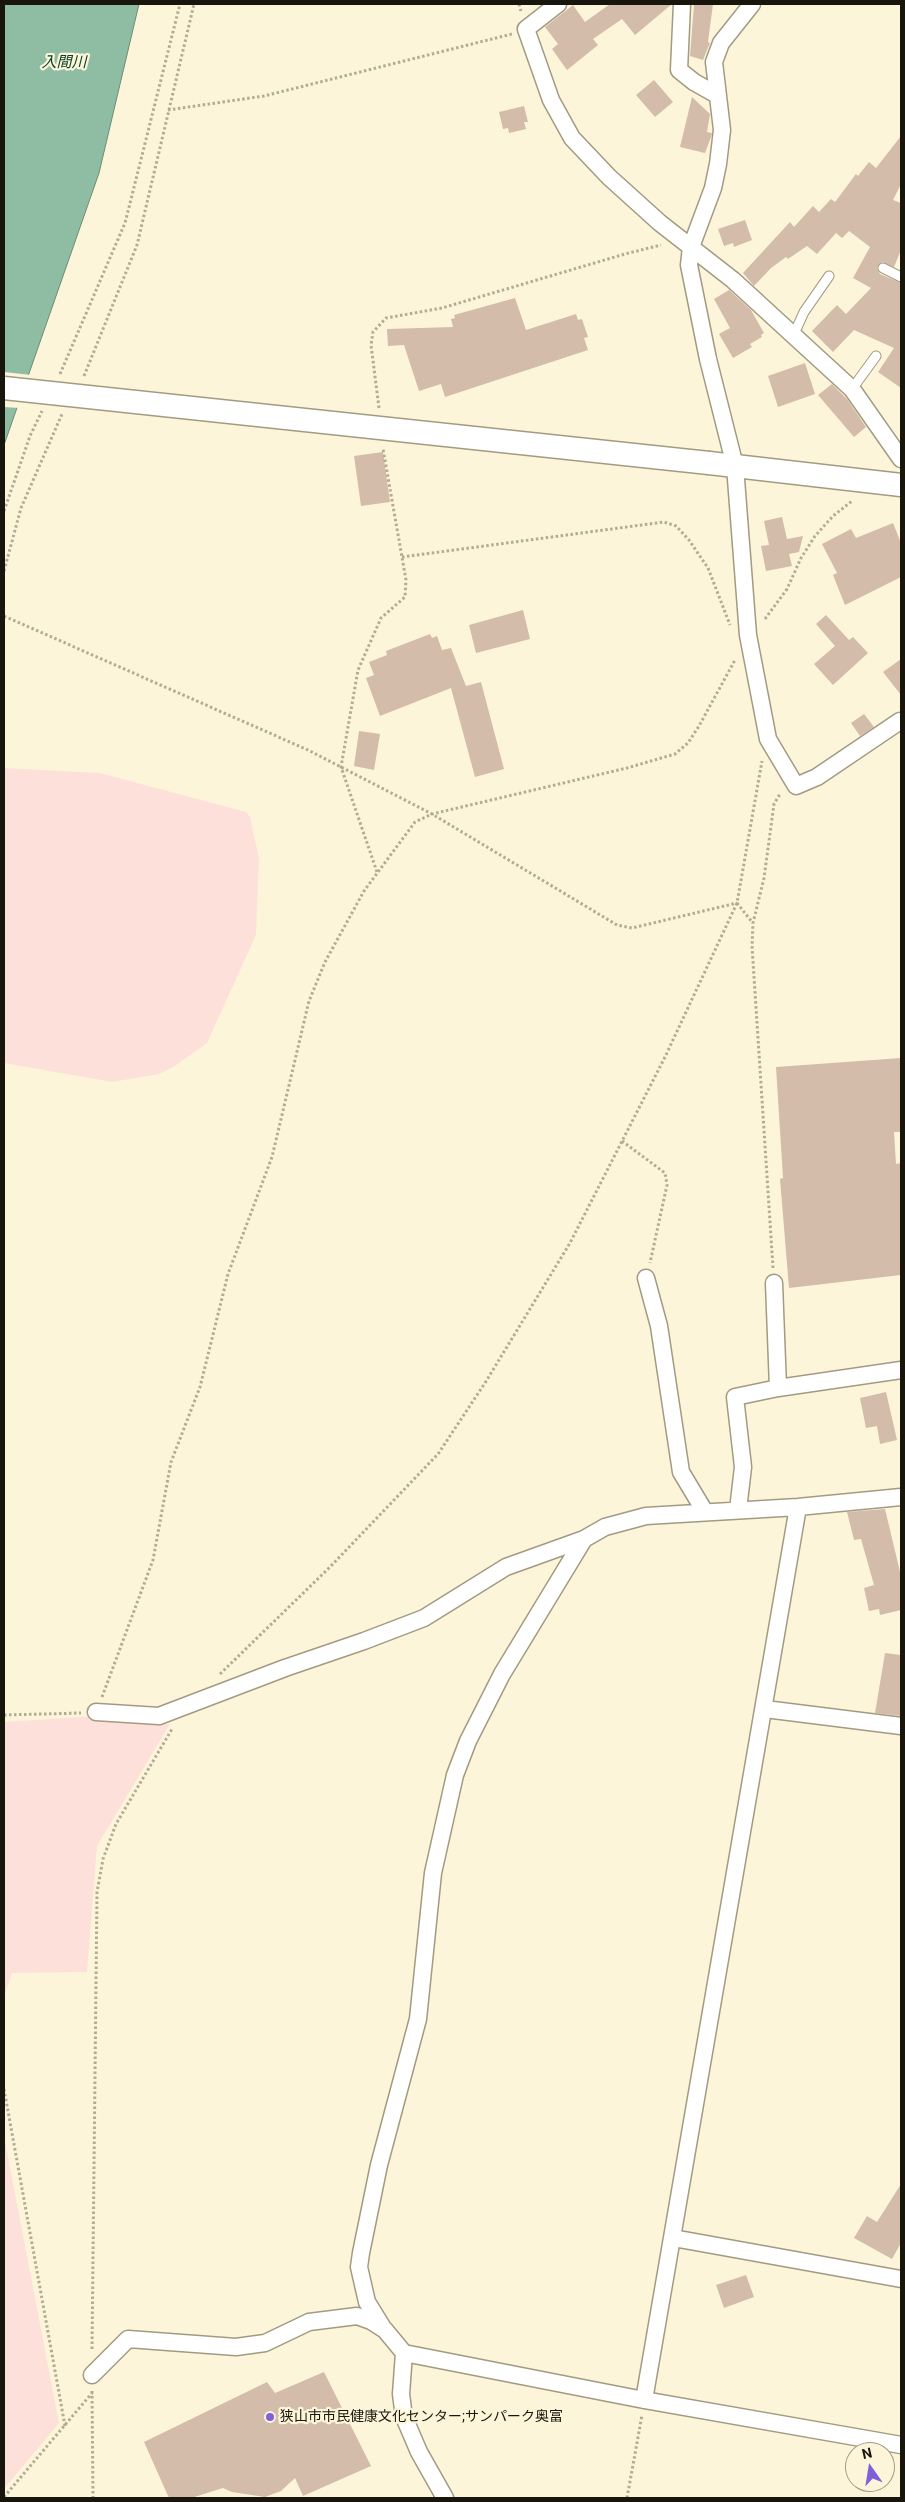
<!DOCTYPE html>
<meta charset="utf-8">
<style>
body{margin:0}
#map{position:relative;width:905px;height:2502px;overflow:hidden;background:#fdf5da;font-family:Roboto,sans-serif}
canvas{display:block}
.frame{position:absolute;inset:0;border:5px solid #18150c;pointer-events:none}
.north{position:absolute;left:845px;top:2442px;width:50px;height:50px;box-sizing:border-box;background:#fdf5da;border:1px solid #a19b88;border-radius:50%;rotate:347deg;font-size:14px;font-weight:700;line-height:20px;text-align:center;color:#18150c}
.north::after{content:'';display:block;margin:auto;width:18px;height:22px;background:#805fda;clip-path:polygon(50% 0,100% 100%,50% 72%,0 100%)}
</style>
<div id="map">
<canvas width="905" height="2502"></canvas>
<div class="frame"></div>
<div class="north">N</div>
</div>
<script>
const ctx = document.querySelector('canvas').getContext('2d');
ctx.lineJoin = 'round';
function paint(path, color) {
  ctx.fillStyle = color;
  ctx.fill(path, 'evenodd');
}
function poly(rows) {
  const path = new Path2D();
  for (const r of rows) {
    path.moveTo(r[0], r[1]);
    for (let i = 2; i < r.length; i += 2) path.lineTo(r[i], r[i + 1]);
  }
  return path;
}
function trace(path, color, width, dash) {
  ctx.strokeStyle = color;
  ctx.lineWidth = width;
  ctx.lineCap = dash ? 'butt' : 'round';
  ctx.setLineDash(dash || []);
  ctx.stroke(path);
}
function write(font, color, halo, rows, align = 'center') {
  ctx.font = font + ' Roboto,"Noto Sans JP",sans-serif';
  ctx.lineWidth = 4.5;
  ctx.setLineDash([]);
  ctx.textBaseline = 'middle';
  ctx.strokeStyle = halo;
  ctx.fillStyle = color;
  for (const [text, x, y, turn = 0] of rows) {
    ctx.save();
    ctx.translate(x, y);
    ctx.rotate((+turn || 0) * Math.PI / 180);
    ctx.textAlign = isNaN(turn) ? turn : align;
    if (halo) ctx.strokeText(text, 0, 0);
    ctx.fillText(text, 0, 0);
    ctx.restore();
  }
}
const green = poly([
 [4,768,100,773,246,812,250,817,259,858,256,935,207,1043,175,1066,159,1074,112,1082,4,1063],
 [95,1716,149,1725,170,1724,97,1846,87,1972,12,1973,4,1997,4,1722],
 [4,2136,59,2423,4,2489]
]);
const water = poly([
 [4,4,139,4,99,173,4,445,4,4]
]);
const pier = poly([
 [4,372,31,375,19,408,4,407]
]);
const building = poly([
 [610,4,672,4,635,35,622,19,593,39,598,45,567,70,552,49,558,44,545,27,573,5,585,22],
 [694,4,713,4,708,42,710,43,703,60,690,56],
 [654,80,673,102,655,117,636,95],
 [692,97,710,114,707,132,712,133,711,137,705,153,680,147],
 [524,106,528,122,524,122,526,129,509,133,508,128,503,129,499,112],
 [901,136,901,184,893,200,901,203,901,250,894,267,882,262,877,268,880,274,901,283,901,388,878,372,894,348,854,330,833,352,812,331,837,305,846,314,871,288,853,278,870,247,849,231,842,238,836,233,817,254,807,246,788,259,786,257,771,268,754,286,743,273,790,222,794,227,813,206,819,212,831,199,835,202,856,174,858,176,869,162,876,168],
 [745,220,752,240,734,247,733,243,724,246,718,229],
 [729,290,751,310,764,333,761,335,762,337,750,344,752,347,733,358,719,334,730,328,714,299],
 [515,298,526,330,576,314,578,320,582,319,588,337,584,338,588,350,445,397,441,384,419,391,404,345,388,346,387,329,453,327,451,319,455,318,454,315],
 [805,363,815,394,778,407,768,376],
 [832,384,847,399,866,427,854,437,818,395],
 [383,452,390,502,361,506,354,456],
 [782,517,787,539,803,536,799,552,789,554,792,566,766,571,761,546,769,545,764,521],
 [893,523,901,543,901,577,845,605,833,575,837,573,822,544,851,529,856,538],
 [523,610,530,639,476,653,469,625],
 [826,615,849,640,853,637,868,653,833,685,814,664,835,646,816,624],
 [430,634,432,638,437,636,442,650,451,648,466,686,481,682,504,769,475,777,451,688,380,716,366,678,374,675,369,662,387,655,386,651],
 [901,659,901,695,883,672],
 [864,714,874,727,860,736,851,723],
 [359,731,380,734,374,770,354,766],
 [901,1058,901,1132,894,1132,896,1164,901,1163,901,1275,789,1288,780,1179,783,1178,776,1067],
 [886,1392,897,1440,880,1444,877,1426,866,1428,860,1398],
 [885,1509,901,1576,901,1610,880,1615,879,1609,869,1611,864,1588,874,1585,861,1539,854,1540,847,1512],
 [885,1653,901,1655,901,1716,875,1713],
 [901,2184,901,2243,892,2259,854,2238,867,2216,877,2222],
 [746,2275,754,2297,724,2308,716,2285],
 [324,2372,371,2466,303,2496,295,2478,281,2491,265,2497,232,2492,223,2488,191,2498,169,2498,144,2442,267,2382,275,2393]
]);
const path = poly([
 [519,4,521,11],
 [168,110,264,96,512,34],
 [60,374,125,223,180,4],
 [84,376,137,245,194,4],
 [379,408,371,345,373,332,386,318,442,308,625,254,661,245],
 [4,511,30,436,42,411],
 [402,557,664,522,676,526,689,540,708,568,730,625],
 [4,571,21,508,62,414],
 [4,616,308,750,432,814,617,925,632,928,737,903],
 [765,619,787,589,801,558,815,536,833,516,852,501],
 [377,872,341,767,358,670,381,618,405,597,406,580,383,449],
 [737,903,752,922],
 [622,1141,665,1173,667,1185,650,1263],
 [773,1268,752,946,753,923,764,878,774,804,780,794],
 [220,1674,330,1567,438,1454,485,1383,570,1243,665,1057,737,903,762,761],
 [102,1697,153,1560,171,1462,200,1387,228,1274,272,1157,309,1001,325,962,364,891,415,822,432,814,627,768,675,754,688,743,699,726,735,660],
 [4,1715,81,1713],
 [4,2089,65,2426],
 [92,2349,97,1892,103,1859,116,1824,172,1729],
 [92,2391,93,2498],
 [4,2497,92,2393],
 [627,2498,642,2415]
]);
const lane = poly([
 [883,268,901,277],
 [794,334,804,312,829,276],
 [852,389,876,356]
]);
const street = poly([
 [558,4,526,29,551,100,572,138,609,177,660,223,733,280,852,389,901,459],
 [682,4,679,70,694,82,717,95],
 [752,4,721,43,714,62,722,130,718,164,713,188,691,247,689,265,708,359,735,466,748,635,768,739,796,786,817,777,900,721,901,723],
 [646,1278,659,1326,681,1472,705,1512],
 [774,1283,778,1388],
 [738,1510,743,1467,735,1397,778,1388,901,1370],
 [765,1709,901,1726],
 [96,1712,159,1716,285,1668,364,1641,424,1618,506,1567,584,1539,605,1527,646,1516,798,1507,901,1497],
 [673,2238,901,2279],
 [383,2328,367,2302,359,2267,361,2253,379,2165,418,2019,433,1873,455,1775,468,1741,502,1674,584,1539],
 [404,2353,401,2394,404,2417,419,2452,445,2498],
 [92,2375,128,2339,236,2347,265,2343,309,2322,357,2316,371,2321,385,2330,404,2353,644,2400,901,2445],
 [644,2400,798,1507]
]);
const secondary = poly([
 [709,463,901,485]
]);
const secondaryBridge = poly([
 [4,388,709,463]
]);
const markers = [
 [270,2417,5,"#805fda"]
];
const poiNames = [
 ["狭山市市民健康文化センター;サンパーク奥富",280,2417]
];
const waterNames = [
 ["入間川",64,63]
];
paint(green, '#fee0da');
paint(water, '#8fbda3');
trace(water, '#6b8b76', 1);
paint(pier, '#fdf5da');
paint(building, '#d3bca9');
trace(lane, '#a29b82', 11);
trace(street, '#a29b82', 19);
trace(secondary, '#a29b82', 25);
trace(path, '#b2ac97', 3, [2.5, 2.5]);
trace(lane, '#fff', 9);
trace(street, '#fff', 16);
trace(secondary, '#fff', 22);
trace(secondaryBridge, '#a29b82', 25, []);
trace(secondaryBridge, '#fff', 22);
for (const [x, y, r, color] of markers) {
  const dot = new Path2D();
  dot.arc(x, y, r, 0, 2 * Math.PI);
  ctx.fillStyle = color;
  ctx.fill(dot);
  trace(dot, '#fdf5da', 2);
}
write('14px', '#18150c', '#fdf5da', poiNames, 'left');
write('italic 15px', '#06422a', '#fdf5da', waterNames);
</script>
